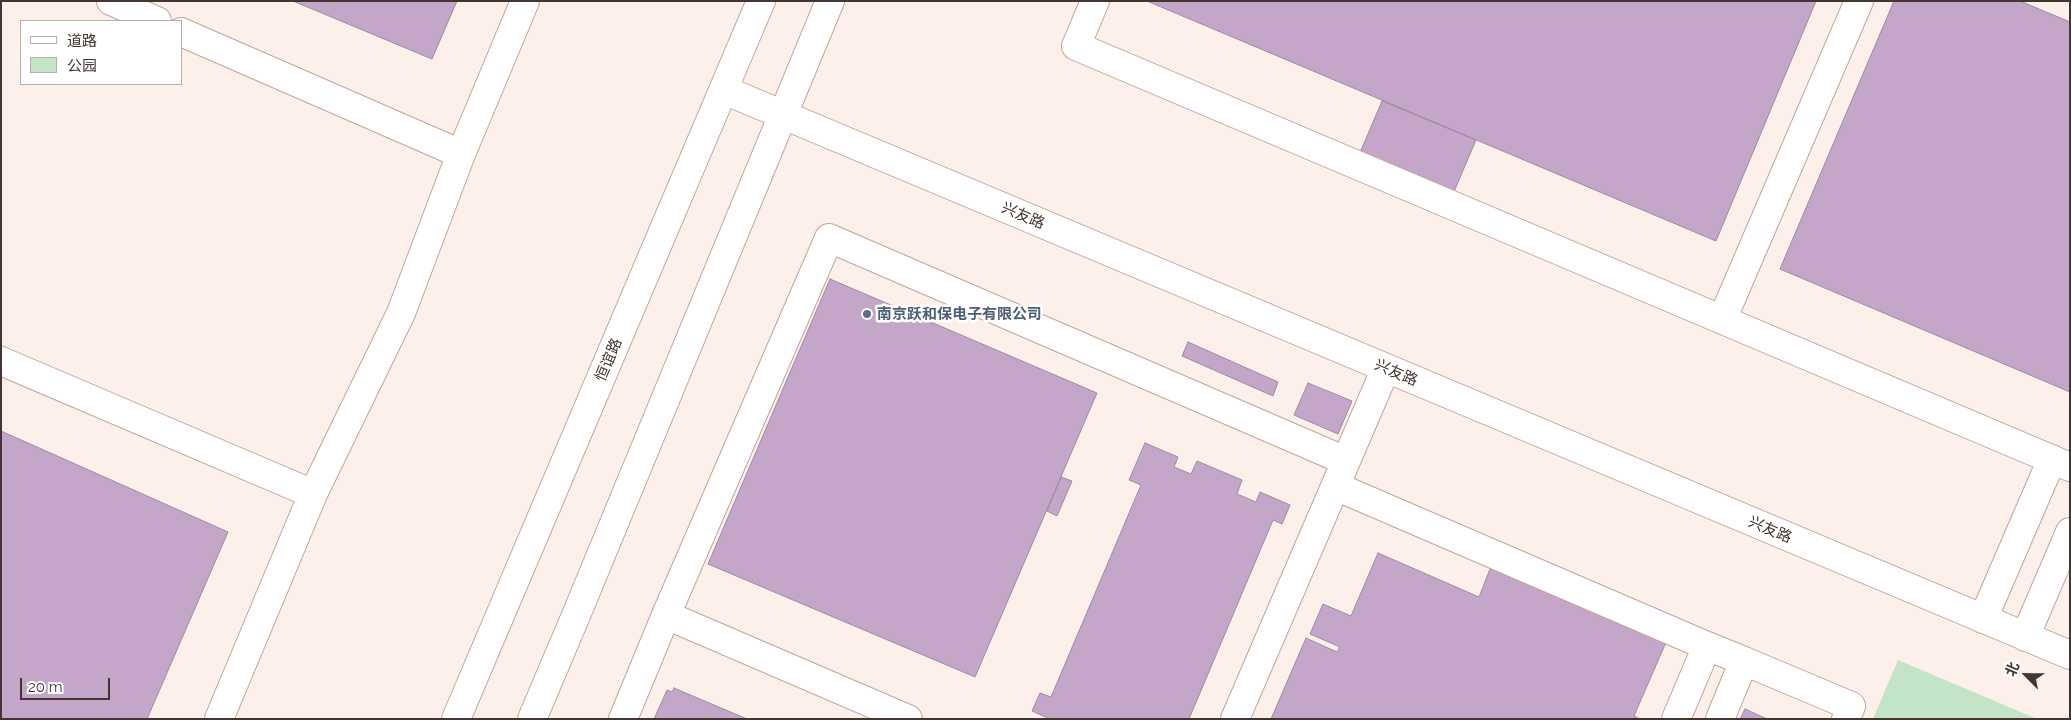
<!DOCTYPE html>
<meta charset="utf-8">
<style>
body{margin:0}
#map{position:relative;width:2071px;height:720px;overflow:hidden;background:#fdefe9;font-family:Raleway,"Noto Sans SC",sans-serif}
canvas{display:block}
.frame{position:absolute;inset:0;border:2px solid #433530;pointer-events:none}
.legend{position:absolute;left:20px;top:20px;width:162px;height:65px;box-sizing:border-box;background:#fff;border:1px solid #b4aeac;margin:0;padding:6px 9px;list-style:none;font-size:15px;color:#433530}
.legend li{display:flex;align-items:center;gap:10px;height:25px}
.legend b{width:25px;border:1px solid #b4aeac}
.north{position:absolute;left:2001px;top:650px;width:50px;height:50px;-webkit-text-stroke:4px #fff;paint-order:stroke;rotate:293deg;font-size:14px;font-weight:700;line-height:20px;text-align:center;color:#433530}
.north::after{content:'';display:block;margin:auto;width:18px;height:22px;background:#433530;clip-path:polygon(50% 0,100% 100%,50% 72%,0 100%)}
.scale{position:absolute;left:20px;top:678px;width:90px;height:22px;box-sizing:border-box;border:2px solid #433530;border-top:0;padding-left:6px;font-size:15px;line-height:18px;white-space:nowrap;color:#433530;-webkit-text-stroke:4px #fff;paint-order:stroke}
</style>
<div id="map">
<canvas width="2071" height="720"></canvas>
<div class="frame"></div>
<ul class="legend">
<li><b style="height:6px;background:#fff"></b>道路</li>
<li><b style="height:14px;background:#c3e4c7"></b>公园</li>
</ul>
<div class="north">北</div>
<div class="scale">20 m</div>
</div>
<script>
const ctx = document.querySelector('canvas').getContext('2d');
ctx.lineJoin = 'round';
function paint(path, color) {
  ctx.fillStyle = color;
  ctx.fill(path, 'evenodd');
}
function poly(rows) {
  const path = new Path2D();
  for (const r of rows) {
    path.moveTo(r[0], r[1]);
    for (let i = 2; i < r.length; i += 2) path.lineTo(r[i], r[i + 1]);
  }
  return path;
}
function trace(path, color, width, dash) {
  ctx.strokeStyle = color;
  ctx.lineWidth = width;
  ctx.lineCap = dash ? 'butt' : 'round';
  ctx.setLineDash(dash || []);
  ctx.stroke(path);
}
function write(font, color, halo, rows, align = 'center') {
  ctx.font = font + ' Raleway,"Noto Sans SC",sans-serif';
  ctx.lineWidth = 5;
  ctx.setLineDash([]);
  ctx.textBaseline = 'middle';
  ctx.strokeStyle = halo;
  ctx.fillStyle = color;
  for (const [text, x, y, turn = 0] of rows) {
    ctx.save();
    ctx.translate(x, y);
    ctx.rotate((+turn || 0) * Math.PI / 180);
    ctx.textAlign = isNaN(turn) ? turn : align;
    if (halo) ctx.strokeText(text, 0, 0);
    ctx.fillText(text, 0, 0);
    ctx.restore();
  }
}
const green = poly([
 [1898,660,2037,719,1873,719]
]);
const building = poly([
 [293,1,457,1,432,59,293,1],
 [1147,1,1816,1,1716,241,1147,1],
 [1894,1,2020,1,2070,22,2070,392,1780,269,1894,1],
 [1382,101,1476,140,1453,194,1359,155,1382,101],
 [830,279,1097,393,975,677,708,564,830,279],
 [1188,342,1278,382,1273,396,1182,356,1188,342],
 [1308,383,1352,401,1338,434,1294,415,1308,383],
 [1,431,228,532,147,719,1,719,1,431],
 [1145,443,1178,457,1174,467,1191,474,1197,461,1242,480,1237,494,1256,502,1260,492,1290,505,1282,524,1273,520,1189,719,1050,719,1032,711,1040,693,1051,697,1141,485,1129,480,1145,443],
 [1061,477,1072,481,1057,516,1047,511,1061,477],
 [1378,553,1479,597,1492,564,1667,640,1634,716,1640,719,1271,719,1306,638,1337,652,1340,647,1310,634,1323,604,1351,616,1378,553],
 [674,688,747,719,654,719,667,690,672,692,674,688],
 [1745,709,1767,719,1740,719,1745,709]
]);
const minor = poly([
 [111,1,157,21],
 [1095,1,1076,46,2070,467],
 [181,32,461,154],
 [724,90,2070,655],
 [1722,320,1859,1],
 [1,361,313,494],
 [1335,486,1707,646,1676,719],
 [1983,619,2052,459],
 [2025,637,2070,532],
 [1707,646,1744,661,1720,719],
 [1744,661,1851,706,1846,719],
 [219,719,313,494,401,313,461,154,525,1],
 [623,719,666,615],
 [908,719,666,615,829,238,1346,461],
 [1235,719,1386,368]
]);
const major = poly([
 [456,719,761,1],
 [532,719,577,613,830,1]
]);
const markers = [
 [867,314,5,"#5c6f8a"]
];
const streetNames = [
 ["兴友路",1023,216,23],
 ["恒谊路",609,360,-67],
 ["兴友路",1396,373,23],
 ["兴友路",1770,530,23]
];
const serviceNames = [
 ["南京跃和保电子有限公司",877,314]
];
paint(green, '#c3e4c7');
paint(building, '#c4a7c8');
trace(building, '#9f89a2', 1);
trace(minor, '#c5a496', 30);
trace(major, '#c5a496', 30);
trace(minor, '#fff', 28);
trace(major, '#fff', 28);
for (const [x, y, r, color] of markers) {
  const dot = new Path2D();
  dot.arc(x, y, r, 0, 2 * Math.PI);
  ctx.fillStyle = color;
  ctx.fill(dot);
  trace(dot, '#fff', 2);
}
write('15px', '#433530', '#fff', streetNames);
write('bold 15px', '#4e5e75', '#fff', serviceNames, 'left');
</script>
